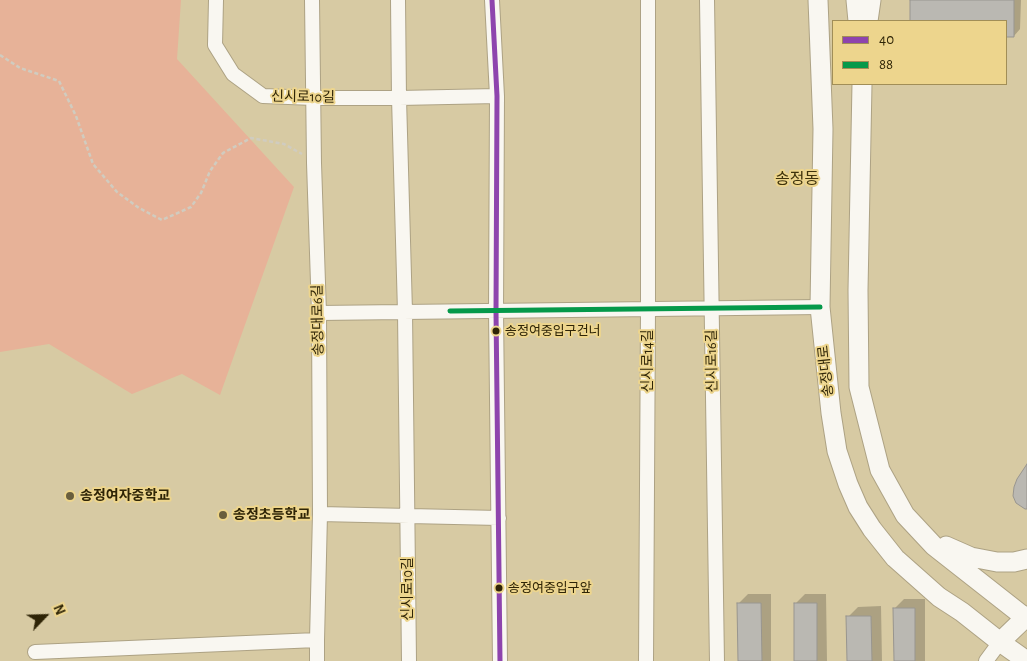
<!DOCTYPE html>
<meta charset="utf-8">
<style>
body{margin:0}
#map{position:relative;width:1027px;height:661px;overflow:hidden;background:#d7caa3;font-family:"Alegreya Sans",sans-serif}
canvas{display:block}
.legend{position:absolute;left:832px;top:20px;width:175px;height:65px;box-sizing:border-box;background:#edd58d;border:1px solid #a18e57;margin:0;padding:6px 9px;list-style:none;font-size:15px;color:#2e2406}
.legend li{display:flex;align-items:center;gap:10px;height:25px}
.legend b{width:25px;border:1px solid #a18e57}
.north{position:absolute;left:20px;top:591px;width:50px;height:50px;-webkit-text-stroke:4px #edd58d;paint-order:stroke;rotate:66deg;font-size:14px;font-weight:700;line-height:20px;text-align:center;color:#2e2406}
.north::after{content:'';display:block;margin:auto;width:18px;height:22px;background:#2e2406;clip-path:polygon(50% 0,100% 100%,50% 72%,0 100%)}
</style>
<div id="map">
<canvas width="1027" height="661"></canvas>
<ul class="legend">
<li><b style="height:6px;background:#8e44ad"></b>40</li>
<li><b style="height:6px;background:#05994a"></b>88</li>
</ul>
<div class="north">N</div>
</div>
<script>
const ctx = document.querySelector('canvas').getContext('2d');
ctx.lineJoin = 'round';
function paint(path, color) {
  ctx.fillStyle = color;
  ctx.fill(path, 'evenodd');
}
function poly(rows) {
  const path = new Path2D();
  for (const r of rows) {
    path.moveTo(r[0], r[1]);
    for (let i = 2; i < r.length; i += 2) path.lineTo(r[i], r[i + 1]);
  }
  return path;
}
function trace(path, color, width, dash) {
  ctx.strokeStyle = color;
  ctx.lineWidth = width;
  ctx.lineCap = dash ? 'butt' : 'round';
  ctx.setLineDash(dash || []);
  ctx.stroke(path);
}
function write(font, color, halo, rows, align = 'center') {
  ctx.font = font + ' "Alegreya Sans","Noto Sans KR",sans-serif';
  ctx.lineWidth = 4;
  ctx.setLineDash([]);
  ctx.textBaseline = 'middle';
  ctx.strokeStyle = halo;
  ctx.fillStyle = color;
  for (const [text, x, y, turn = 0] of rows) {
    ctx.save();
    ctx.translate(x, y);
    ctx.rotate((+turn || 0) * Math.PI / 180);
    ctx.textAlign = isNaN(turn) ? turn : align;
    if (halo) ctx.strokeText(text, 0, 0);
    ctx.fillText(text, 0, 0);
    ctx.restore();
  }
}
const green = poly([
 [0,0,181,0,177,59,294,187,220,395,182,374,132,394,49,344,0,352]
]);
const shadow = poly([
 [911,0,1021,0,1020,29,1014,36,1006,36,1006,21,911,21],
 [748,594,771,594,771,661,739,661,738,604],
 [805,594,826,594,827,661,796,661,795,604],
 [904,599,925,599,925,661,895,661,894,609],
 [881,606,882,661,848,661,848,617,858,607]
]);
const building = poly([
 [910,0,1014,0,1014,37,1006,37,1006,21,910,21,910,0],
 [1027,464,1027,509,1025,509,1016,503,1013,496,1014,487,1017,479,1027,464],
 [737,603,761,603,762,661,738,661,737,603],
 [794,603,817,603,817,661,794,661,794,603],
 [893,608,915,608,915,661,894,661,893,608],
 [846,616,871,616,872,661,847,661,846,616]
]);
const path = poly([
 [0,55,20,68,59,81,76,116,93,164,117,192,139,208,162,220,191,207,201,193,210,171,223,153,251,138,284,144,302,154]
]);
const street = poly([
 [216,0,215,45,233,74,263,96,314,98,399,98,497,96],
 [312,0,314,163,319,313,320,514,317,640,317,661],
 [398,0,399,98,405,312,409,661],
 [492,0,497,96,496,311,500,661],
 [707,0,717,661],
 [319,313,820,307],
 [320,514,499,518],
 [35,652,317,640],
 [646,661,648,309,648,0],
 [986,661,1000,642]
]);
const secondary = poly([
 [818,0,823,129,820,307,831,413,837,451,848,484,858,507,872,529,895,558,939,597,962,612,1000,642,1027,661],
 [856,0,858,21],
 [868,21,871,0],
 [862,84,858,290,859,387,880,470,905,515,934,546,1027,619],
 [946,546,971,557,997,562,1014,562,1027,559],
 [1000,642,1027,616]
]);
const bus1 = poly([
 [492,0,497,96,496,311,500,661]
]);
const bus2 = poly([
 [450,311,820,307]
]);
const markers = [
 [496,331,4.5,"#2e2406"],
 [70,496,5,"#695e3d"],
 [223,515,5,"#695e3d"],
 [499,588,4.5,"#2e2406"]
];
const busNames = [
 ["송정여중입구건너",505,331],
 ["송정여중입구앞",508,588]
];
const streetNames = [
 ["신시로10길",303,97,1],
 ["송정대로6길",318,320,-91],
 ["신시로14길",648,361,-90],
 ["신시로16길",712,361,-91],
 ["송정대로",826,371,-96],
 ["신시로10길",408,589,-90]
];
const poiNames = [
 ["송정여자중학교",80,496],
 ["송정초등학교",233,515]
];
const quarterNames = [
 ["송정동",797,179]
];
paint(green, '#e7b298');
paint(shadow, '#0003');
paint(building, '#bab8b2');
trace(building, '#98958f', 1);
trace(street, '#ada284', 16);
trace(secondary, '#ada284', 21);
trace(path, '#d0ccc0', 2.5, [4, 2.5]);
trace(street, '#f9f7f1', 14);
trace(secondary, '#f9f7f1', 19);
trace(bus1, '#8e44ad', 5);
trace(bus2, '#05994a', 5);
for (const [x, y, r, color] of markers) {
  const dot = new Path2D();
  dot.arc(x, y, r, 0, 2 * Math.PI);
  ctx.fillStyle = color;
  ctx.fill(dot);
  trace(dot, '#edd58d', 2);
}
write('13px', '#2e2406', '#edd58d', busNames, 'left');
write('14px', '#2e2406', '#edd58d', streetNames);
write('bold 14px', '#2e2406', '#edd58d', poiNames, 'left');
write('16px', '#3f330c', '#edd58d', quarterNames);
</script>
